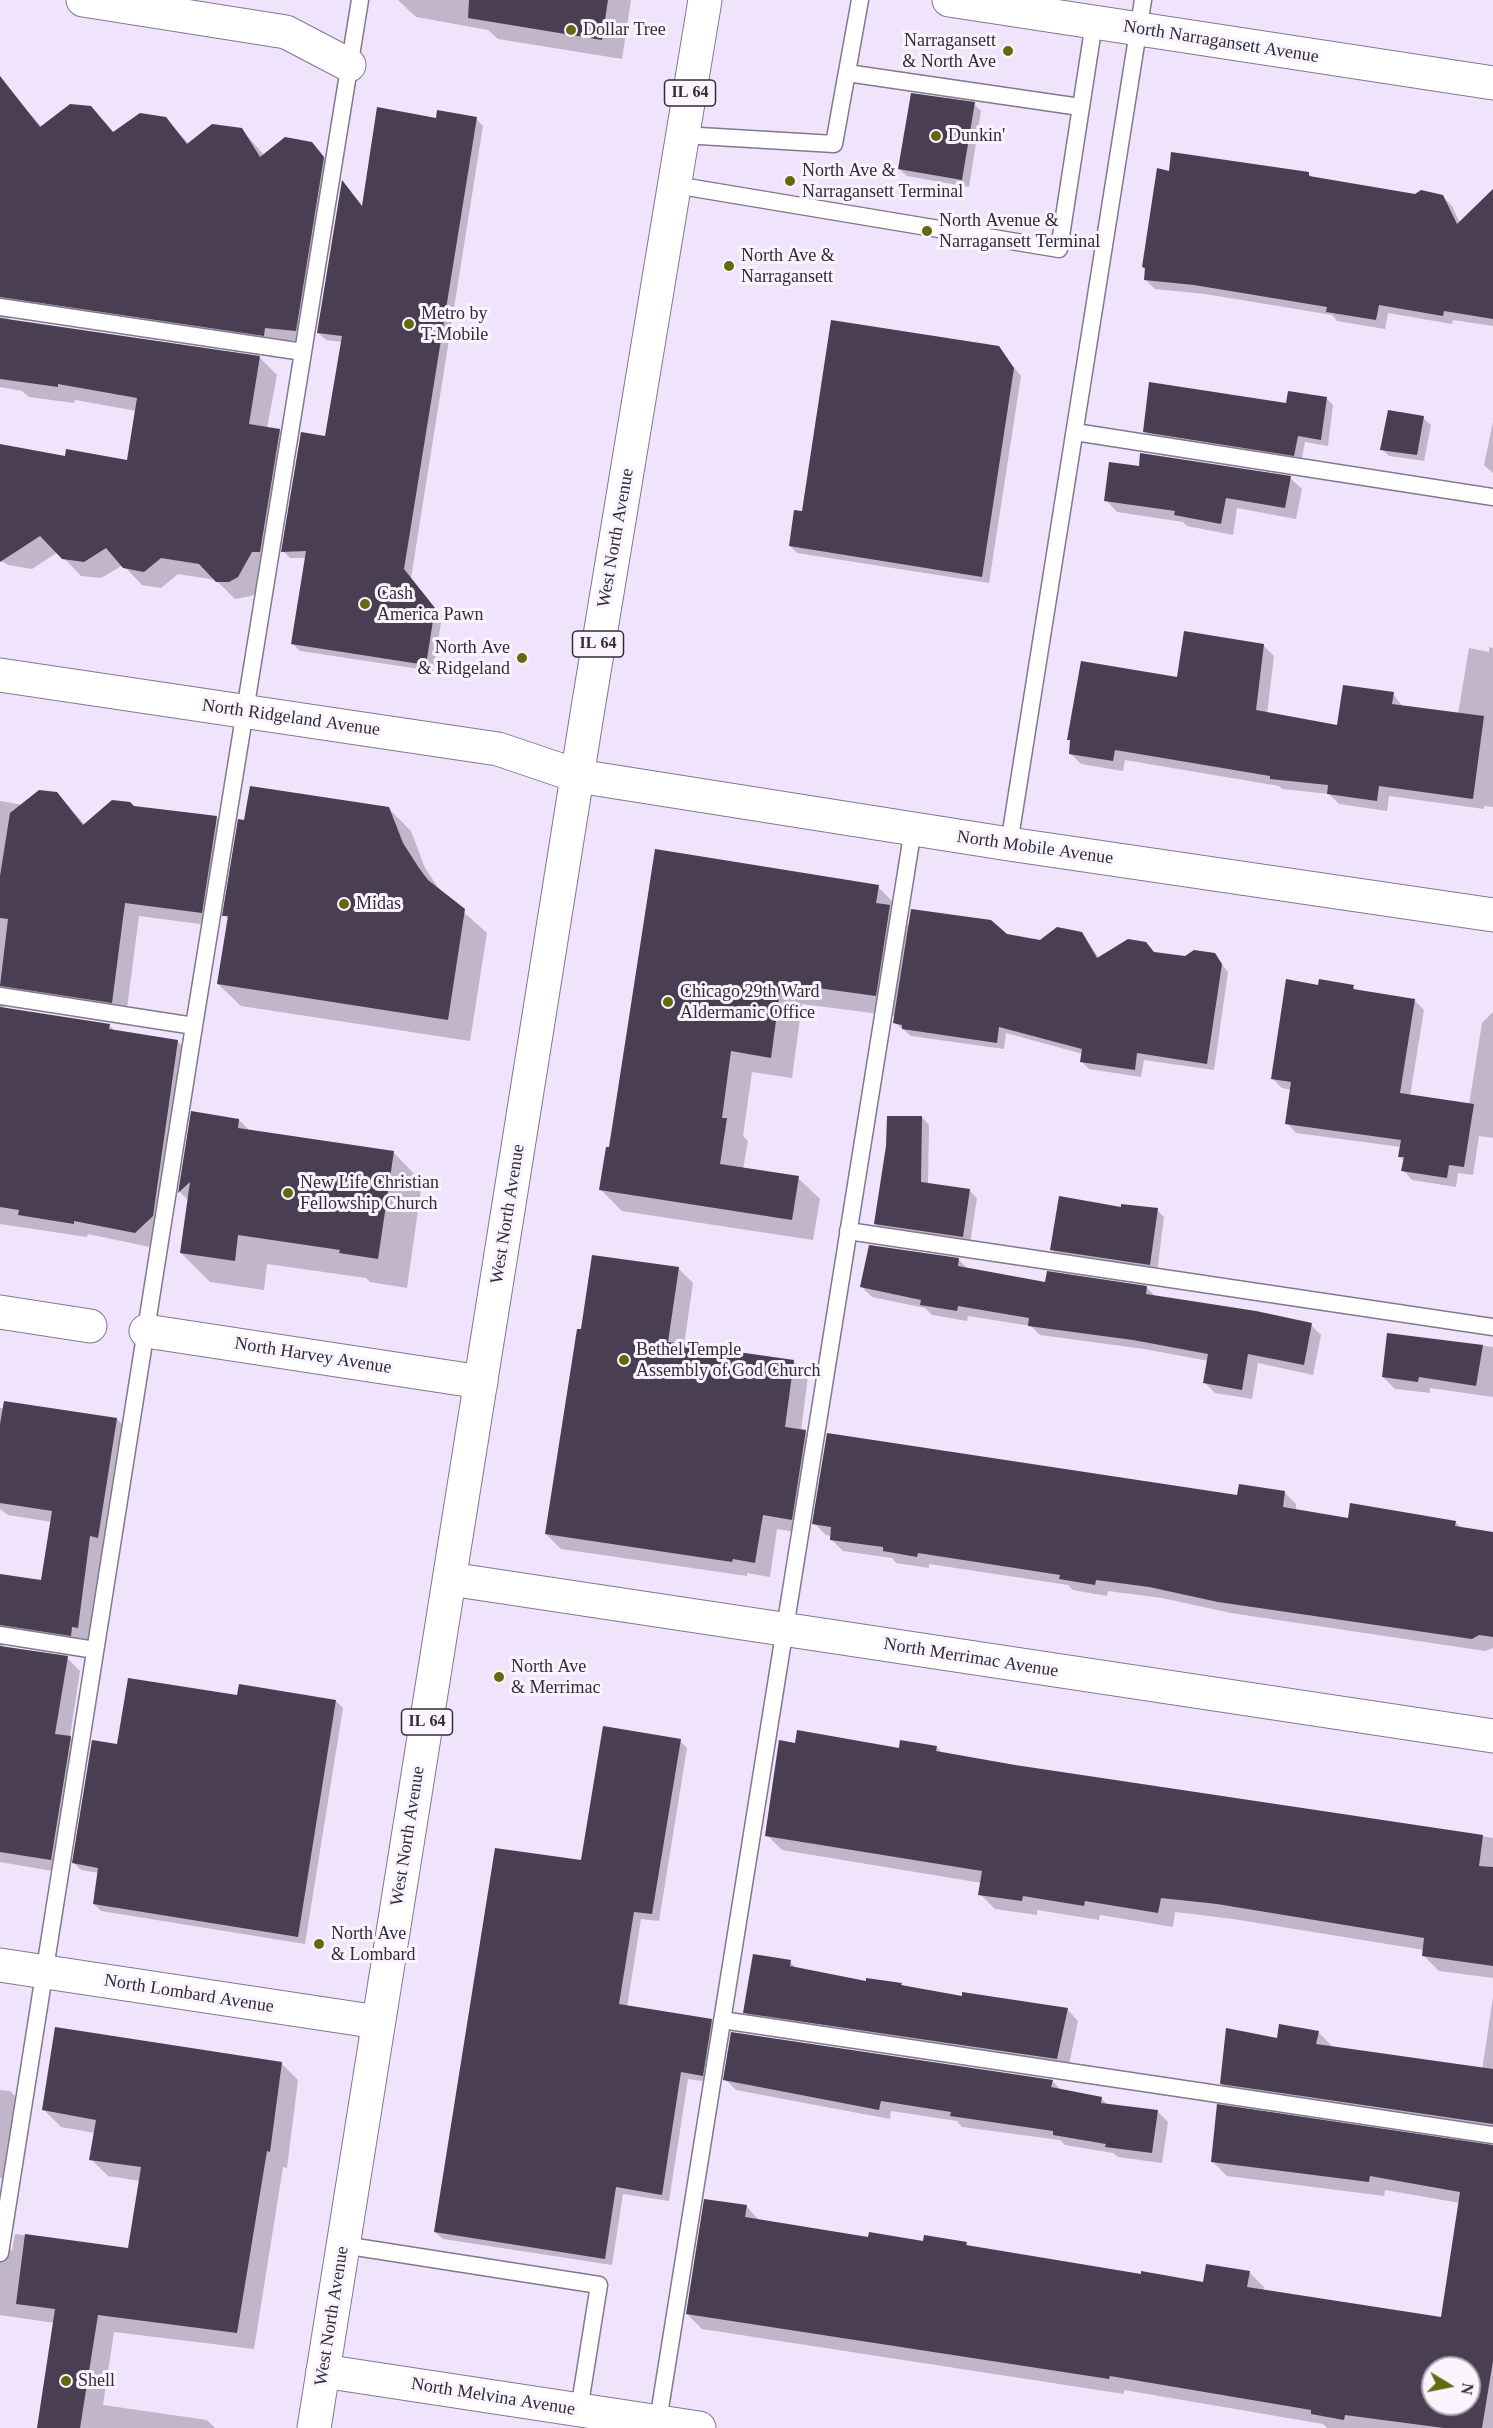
<!DOCTYPE html>
<style>
body{margin:0}
#map{position:relative;width:1493px;height:2428px;overflow:hidden;background:#f0e3fc;font-family:"Times New Roman",serif}
canvas{display:block}
.north{position:absolute;left:1421px;top:2356px;width:60px;height:60px;box-sizing:border-box;background:#f9f4fe;border:2px solid #a9a4ae;border-radius:50%;rotate:100deg;font-size:16px;font-weight:700;line-height:24px;text-align:center;color:#312c35}
.north::after{content:'';display:block;margin:auto;width:21px;height:27px;background:#636a0d;clip-path:polygon(50% 0,100% 100%,50% 72%,0 100%)}
</style>
<div id="map">
<canvas width="1493" height="2428"></canvas>
<div class="north">N</div>
</div>
<script>
const ctx = document.querySelector('canvas').getContext('2d');
ctx.lineJoin = 'round';
function paint(path, color) {
  ctx.fillStyle = color;
  ctx.fill(path, 'evenodd');
}
function poly(rows) {
  const path = new Path2D();
  for (const r of rows) {
    path.moveTo(r[0], r[1]);
    for (let i = 2; i < r.length; i += 2) path.lineTo(r[i], r[i + 1]);
  }
  return path;
}
function trace(path, color, width, dash) {
  ctx.strokeStyle = color;
  ctx.lineWidth = width;
  ctx.lineCap = dash ? 'butt' : 'round';
  ctx.setLineDash(dash || []);
  ctx.stroke(path);
}
function write(font, color, halo, rows, align = 'center') {
  ctx.font = font + ' "Times New Roman",serif';
  ctx.lineWidth = 6;
  ctx.setLineDash([]);
  ctx.textBaseline = 'middle';
  ctx.strokeStyle = halo;
  ctx.fillStyle = color;
  for (const [text, x, y, turn = 0] of rows) {
    ctx.save();
    ctx.translate(x, y);
    ctx.rotate((+turn || 0) * Math.PI / 180);
    ctx.textAlign = isNaN(turn) ? turn : align;
    if (halo) ctx.strokeText(text, 0, 0);
    ctx.fillText(text, 0, 0);
    ctx.restore();
  }
}
const shadow = poly([
 [398,0,631,0,622,59,498,39,488,30,416,17],
 [0,95,15,97,42,127,90,108,114,133,165,118,189,144,242,130,264,155,311,143,340,175,312,347,13,314,8,320,260,358,277,375,267,428,279,430,296,447,277,568,268,568,255,594,251,596,235,599,216,580,178,574,161,588,142,585,123,565,101,578,81,576,58,552,32,569,8,565,0,560,0,461,66,458,129,462,137,411,75,400,74,403,29,397,22,391,0,387],
 [974,104,981,111,969,187,907,176,899,169],
 [476,119,483,126,411,578,442,617,433,671,300,651,293,644,307,558,290,558,283,551,327,438,342,342,326,340,318,333,349,189,363,208,437,120],
 [1170,172,1308,173,1313,178,1416,195,1442,196,1452,206,1460,223,1493,206,1493,326,1453,320,1452,324,1388,313,1385,329,1337,321,1332,315,1205,294,1155,289,1146,280,1146,270,1143,267],
 [998,348,1021,376,989,583,797,553,790,546,803,513],
 [1326,398,1333,405,1328,446,1305,442,1301,462,1152,439,1145,431],
 [1423,418,1431,425,1424,461,1389,456,1382,449],
 [1493,422,1493,473,1484,465],
 [1140,468,1290,478,1302,489,1296,519,1237,508,1233,535,1187,526,1183,522,1117,512,1106,500],
 [1264,646,1274,656,1267,714,1338,726,1393,694,1403,707,1458,714,1469,648,1489,652,1489,647,1493,648,1493,807,1484,806,1484,809,1389,796,1387,811,1339,804,1329,794,1282,789,1279,786,1125,760,1123,771,1081,764,1070,753,1071,742,1069,739,1178,679],
 [57,793,85,825,134,807,217,818,231,832,215,926,139,916,126,1016,10,1000,3,1009,109,1025,116,1032,178,1042,192,1056,167,1231,150,1247,88,1234,87,1237,0,1224,0,801,23,805],
 [388,808,411,831,425,868,441,892,487,933,470,1041,241,1006,218,984,229,920,224,915],
 [878,887,899,908,898,915,910,927,1006,935,1040,941,1082,933,1099,958,1155,954,1185,958,1214,954,1228,972,1214,1070,1144,1060,1141,1077,1089,1069,1082,1062,1083,1054,1006,1033,1004,1049,911,1036,894,1022,895,1016,802,1004,792,1078,752,1072,743,1136,748,1141,743,1169,798,1178,820,1199,813,1240,622,1211,601,1190,610,1149],
 [1319,987,1353,987,1358,992,1414,1000,1424,1010,1410,1096,1469,1105,1482,1023,1493,1012,1493,1138,1479,1136,1473,1175,1458,1173,1456,1187,1412,1180,1403,1170,1405,1162,1400,1157,1401,1147,1296,1133,1287,1123,1292,1090,1282,1088,1272,1078],
 [192,1113,239,1120,250,1131,393,1152,422,1182,407,1288,370,1282,366,1278,267,1264,264,1290,210,1282,181,1253,189,1201,180,1192],
 [922,1117,929,1125,928,1184,970,1191,977,1198,970,1244,883,1231,875,1224],
 [1122,1209,1157,1210,1164,1217,1157,1272,1059,1257,1052,1250],
 [959,1260,968,1269,1046,1283,1147,1288,1156,1297,1311,1325,1321,1335,1313,1375,1258,1363,1252,1399,1215,1393,1205,1383,1209,1361,1144,1349,1040,1335,1031,1326,968,1316,967,1321,932,1315,925,1308,872,1297,862,1287],
 [678,1268,693,1283,684,1345,793,1361,808,1376,801,1431,805,1431,820,1446,806,1534,777,1529,770,1577,747,1573,747,1576,561,1549,546,1534,583,1331],
 [1445,1341,1493,1347,1493,1397,1430,1388,1430,1393,1395,1389,1383,1377],
 [0,1408,117,1419,130,1433,91,1640,85,1640,84,1648,5,1641,3,1648,67,1658,80,1671,70,1737,84,1751,64,1873,0,1862,0,1575,43,1582,52,1522,8,1515,0,1509],
 [1284,1492,1296,1504,1296,1511,1349,1520,1455,1522,1461,1528,1493,1533,1493,1648,1485,1651,1231,1613,1162,1598,1108,1591,1107,1596,1073,1590,1068,1585,929,1564,929,1568,896,1563,892,1558,843,1551,831,1539,832,1536,826,1535,814,1523],
 [239,1697,336,1701,343,1708,305,1944,101,1911,94,1904,99,1873,81,1870,74,1863,118,1745],
 [680,1741,687,1748,659,1921,641,1919,627,2007,711,2020,718,2027,710,2082,688,2079,669,2201,623,2194,612,2265,443,2239,435,2232,582,1862],
 [797,1745,900,1749,936,1747,942,1753,1015,1766,1493,1838,1493,1978,1439,1971,1424,1956,1424,1950,1233,1919,1175,1912,1173,1927,1100,1915,1099,1920,1037,1910,1037,1915,995,1909,980,1894,982,1883,782,1850,767,1835],
 [790,1962,798,1970,867,1983,901,1984,904,1987,963,1998,1067,2009,1078,2021,1068,2070,756,2024,745,2012],
 [1493,1997,1493,2136,1236,2098,1221,2083,1278,2039,1318,2032,1333,2047,1482,2070],
 [281,2063,298,2080,287,2168,283,2167,254,2349,114,2332,103,2405,207,2420,215,2428,39,2428,55,2323,0,2315,0,2239,12,2251,15,2234,130,2249,140,2181,108,2176,91,2159,95,2133,61,2127,44,2110],
 [725,2079,1052,2081,1061,2090,1101,2098,1108,2105,1157,2111,1168,2122,1162,2163,1118,2157,1113,2153,1065,2145,1060,2140,962,2127,957,2121,891,2111,890,2119,736,2090],
 [0,2090,10,2091,27,2108,11,2180,0,2178],
 [1493,2146,1493,2428,1327,2428,1323,2424,1124,2390,1124,2394,702,2329,687,2314,746,2206,760,2221,870,2239,966,2243,971,2248,1142,2276,1205,2283,1249,2272,1264,2287,1263,2291,1442,2319,1460,2203,1385,2190,1384,2196,1227,2176,1212,2161],
 [1433,2368,1469,2368,1469,2404,1433,2404]
]);
const building = poly([
 [469,0,608,0,602,40,468,18],
 [0,76,40,127,70,104,91,106,113,132,140,113,166,117,187,144,212,124,242,128,260,157,285,137,312,142,324,157,296,331,265,328,264,336,0,297],
 [911,93,975,102,962,180,898,169],
 [377,107,436,118,437,110,477,117,404,569,435,608,426,665,291,644,306,551,281,552,301,432,325,436,342,336,317,333,342,180,362,206],
 [1171,152,1309,172,1309,176,1415,194,1421,190,1443,195,1457,224,1493,189,1493,319,1444,311,1443,316,1379,305,1376,320,1326,312,1327,307,1194,285,1144,280,1145,268,1142,267,1157,168,1169,171],
 [0,318,260,356,249,424,280,429,260,552,252,552,238,577,229,582,216,582,199,564,161,558,144,572,123,568,106,548,84,562,62,559,40,536,0,562,0,444,65,456,66,449,127,460,137,398,58,384,58,387,0,379],
 [831,320,999,346,1014,368,982,577,789,546,794,510,802,511],
 [1149,382,1286,403,1288,391,1327,397,1321,440,1298,436,1294,456,1143,432],
 [1388,410,1424,416,1417,455,1380,450],
 [1140,453,1291,476,1285,508,1226,498,1221,524,1174,515,1175,511,1104,501,1109,462,1139,466],
 [1184,631,1264,644,1256,710,1337,725,1343,685,1394,692,1392,704,1484,716,1473,799,1379,786,1377,801,1327,794,1328,785,1270,779,1270,776,1115,750,1113,761,1069,754,1070,740,1067,740,1081,661,1177,677],
 [250,786,389,807,403,843,419,868,428,880,465,909,448,1020,217,984,228,916,222,916,238,819,244,820],
 [39,790,57,792,83,825,112,800,130,802,134,806,217,816,202,913,125,903,112,1003,0,986,8,919,0,918,0,876,10,813],
 [655,849,879,885,876,903,890,905,876,996,781,983,771,1058,731,1051,722,1118,727,1118,720,1164,799,1176,792,1220,599,1190,606,1147,609,1147],
 [911,909,991,920,1007,934,1040,940,1057,927,1082,932,1097,958,1128,939,1146,942,1154,952,1185,956,1194,950,1215,953,1222,964,1207,1064,1137,1053,1135,1070,1080,1062,1082,1049,999,1027,997,1043,902,1029,902,1025,893,1023],
 [1286,979,1318,985,1319,979,1354,985,1353,989,1415,999,1400,1093,1474,1104,1464,1167,1449,1165,1447,1178,1401,1171,1404,1157,1398,1157,1401,1140,1285,1124,1291,1082,1271,1079],
 [0,1007,110,1024,109,1029,178,1040,153,1216,135,1233,74,1221,74,1224,18,1215,19,1210,0,1207],
 [191,1111,239,1119,238,1128,394,1151,378,1259,339,1253,340,1250,238,1235,235,1261,180,1253,190,1182,178,1193],
 [887,1116,922,1116,921,1182,970,1189,963,1237,874,1224,886,1146],
 [1059,1196,1121,1207,1121,1204,1158,1208,1150,1265,1050,1250],
 [869,1245,959,1258,958,1266,1045,1282,1047,1271,1147,1286,1146,1294,1256,1311,1312,1323,1304,1365,1248,1354,1242,1390,1203,1383,1208,1354,1133,1340,1028,1326,1029,1318,958,1306,957,1311,920,1305,921,1300,860,1287],
 [592,1255,679,1267,668,1342,794,1360,785,1427,806,1430,792,1520,763,1515,755,1563,733,1559,732,1562,545,1534,577,1329,581,1329],
 [1387,1333,1483,1345,1476,1386,1419,1377,1418,1382,1382,1377],
 [4,1401,117,1418,98,1538,90,1536,78,1628,72,1627,71,1636,0,1625,0,1574,41,1580,52,1511,0,1503,0,1424],
 [827,1433,1237,1495,1239,1484,1285,1491,1283,1507,1348,1518,1350,1503,1456,1521,1455,1526,1493,1532,1493,1637,1479,1635,1472,1639,1218,1602,1149,1587,1096,1580,1095,1585,1059,1579,1060,1575,918,1553,917,1557,883,1551,883,1547,830,1540,831,1527,812,1524],
 [0,1646,68,1656,55,1734,71,1736,51,1860,0,1852],
 [128,1678,237,1695,239,1684,336,1700,298,1937,93,1904,98,1868,72,1863,92,1740,117,1744],
 [603,1726,681,1739,652,1914,634,1912,619,2004,712,2019,703,2076,681,2072,662,2195,616,2187,605,2259,434,2232,495,1848,581,1860],
 [797,1730,899,1748,900,1740,937,1746,936,1751,1015,1765,1483,1835,1479,1866,1493,1867,1493,1966,1422,1956,1424,1938,1217,1904,1161,1898,1158,1913,1085,1901,1084,1906,1023,1896,1022,1901,978,1895,982,1871,765,1836,779,1740,795,1743],
 [753,1954,791,1960,790,1966,866,1981,866,1978,902,1983,901,1985,962,1996,962,1992,1068,2008,1057,2059,743,2013],
 [1279,2024,1319,2031,1316,2044,1493,2069,1493,2124,1220,2084,1226,2028,1277,2038],
 [55,2027,282,2062,270,2152,267,2151,237,2333,98,2315,80,2428,37,2428,55,2309,16,2304,25,2234,128,2248,141,2167,89,2160,96,2120,42,2110],
 [731,2032,1053,2080,1051,2087,1102,2097,1101,2103,1158,2110,1152,2153,1105,2147,1106,2144,1053,2135,1053,2131,950,2116,951,2112,881,2101,879,2110,723,2080],
 [1217,2104,1493,2145,1493,2361,1482,2428,1444,2428,1345,2415,1344,2420,1311,2414,1311,2410,1110,2376,1109,2379,686,2314,704,2199,747,2205,745,2217,868,2237,869,2232,923,2241,924,2235,967,2242,966,2245,1141,2274,1141,2271,1203,2282,1206,2264,1250,2271,1247,2287,1441,2317,1460,2192,1370,2176,1369,2182,1211,2162],
 [1433,2368,1469,2368,1469,2404,1433,2404]
]);
const service = poly([
 [847,73,1080,107],
 [683,135,834,144,860,0],
 [675,185,1059,249,1094,23],
 [0,307,303,352],
 [1075,432,1493,497],
 [1009,844,1143,0],
 [0,996,194,1026],
 [848,1231,1493,1327],
 [0,1635,95,1650],
 [722,2020,1493,2135],
 [343,2245,599,2285,579,2410],
 [0,2253,194,1026,360,0],
 [657,2427,913,829]
]);
const minor = poly([
 [83,0,286,32,349,65],
 [578,776,1009,844,1493,915],
 [0,1312,90,1326],
 [146,1331,481,1382],
 [450,1579,1493,1736],
 [0,1965,378,2022],
 [323,2371,699,2428]
]);
const tertiary = poly([
 [949,0,1493,83],
 [0,675,498,749,578,776]
]);
const primary = poly([
 [314,2428,588,708,705,0]
]);
const markers = [
 [571,30,6,"#636a0d"],
 [1008,51,6,"#636a0d"],
 [936,136,6,"#636a0d"],
 [790,181,6,"#636a0d"],
 [927,231,6,"#636a0d"],
 [729,266,6,"#636a0d"],
 [409,324,6,"#636a0d"],
 [365,604,6,"#636a0d"],
 [522,658,6,"#636a0d"],
 [344,904,6,"#636a0d"],
 [668,1002,6,"#636a0d"],
 [288,1193,6,"#636a0d"],
 [624,1360,6,"#636a0d"],
 [499,1677,6,"#636a0d"],
 [319,1944,6,"#636a0d"],
 [66,2381,6,"#636a0d"]
];
const shields = [
 [690,93,51],
 [598,644,51],
 [427,1722,51]
];
const shieldNames = [
 ["IL 64",690,93],
 ["IL 64",598,644],
 ["IL 64",427,1722]
];
const poiNames = [
 ["Dollar Tree",583,30],
 ["Narragansett",996,41,"right"],
 ["& North Ave",996,62,"right"],
 ["Dunkin'",948,136],
 ["North Ave &",802,171],
 ["Narragansett Terminal",802,192],
 ["North Avenue &",939,221],
 ["Narragansett Terminal",939,242],
 ["North Ave &",741,256],
 ["Narragansett",741,277],
 ["Metro by",421,314],
 ["T-Mobile",421,335],
 ["Cash",377,594],
 ["America Pawn",377,615],
 ["North Ave",510,648,"right"],
 ["& Ridgeland",510,669,"right"],
 ["Midas",356,904],
 ["Chicago 29th Ward",680,992],
 ["Aldermanic Office",680,1013],
 ["New Life Christian",300,1183],
 ["Fellowship Church",300,1204],
 ["Bethel Temple",636,1350],
 ["Assembly of God Church",636,1371],
 ["North Ave",511,1667],
 ["& Merrimac",511,1688],
 ["North Ave",331,1934],
 ["& Lombard",331,1955],
 ["Shell",78,2381]
];
const streetNames = [
 ["North Narragansett Avenue",1221,42,9],
 ["West North Avenue",616,538,-80],
 ["North Ridgeland Avenue",291,718,8],
 ["North Mobile Avenue",1035,848,8],
 ["West North Avenue",508,1214,-81],
 ["North Harvey Avenue",313,1356,9],
 ["North Merrimac Avenue",971,1658,9],
 ["West North Avenue",408,1836,-81],
 ["North Lombard Avenue",189,1994,9],
 ["West North Avenue",332,2316,-81],
 ["North Melvina Avenue",493,2397,9]
];
paint(shadow, '#0003');
paint(building, '#493e52');
trace(service, '#83778d', 19);
trace(minor, '#83778d', 35);
trace(tertiary, '#83778d', 35);
trace(primary, '#83778d', 35);
trace(service, '#fff', 16);
trace(minor, '#fff', 33);
trace(tertiary, '#fff', 33);
trace(primary, '#fff', 33);
for (const [x, y, r, color] of markers) {
  const dot = new Path2D();
  dot.arc(x, y, r, 0, 2 * Math.PI);
  ctx.fillStyle = color;
  ctx.fill(dot);
  trace(dot, '#f9f4fe', 2);
}
for (const [x, y, w] of shields) {
  const box = new Path2D();
  box.roundRect(x - w / 2, y - 13, w, 26, 4.5);
  ctx.fillStyle = '#f9f4fe';
  ctx.fill(box);
  trace(box, '#312c35', 1.5);
}
write('bold 16px', '#312c35', null, shieldNames);
write('18px', '#312c35', '#f9f4fe', poiNames, 'left');
write('18px', '#312c35', '#f9f4fe', streetNames);
</script>
